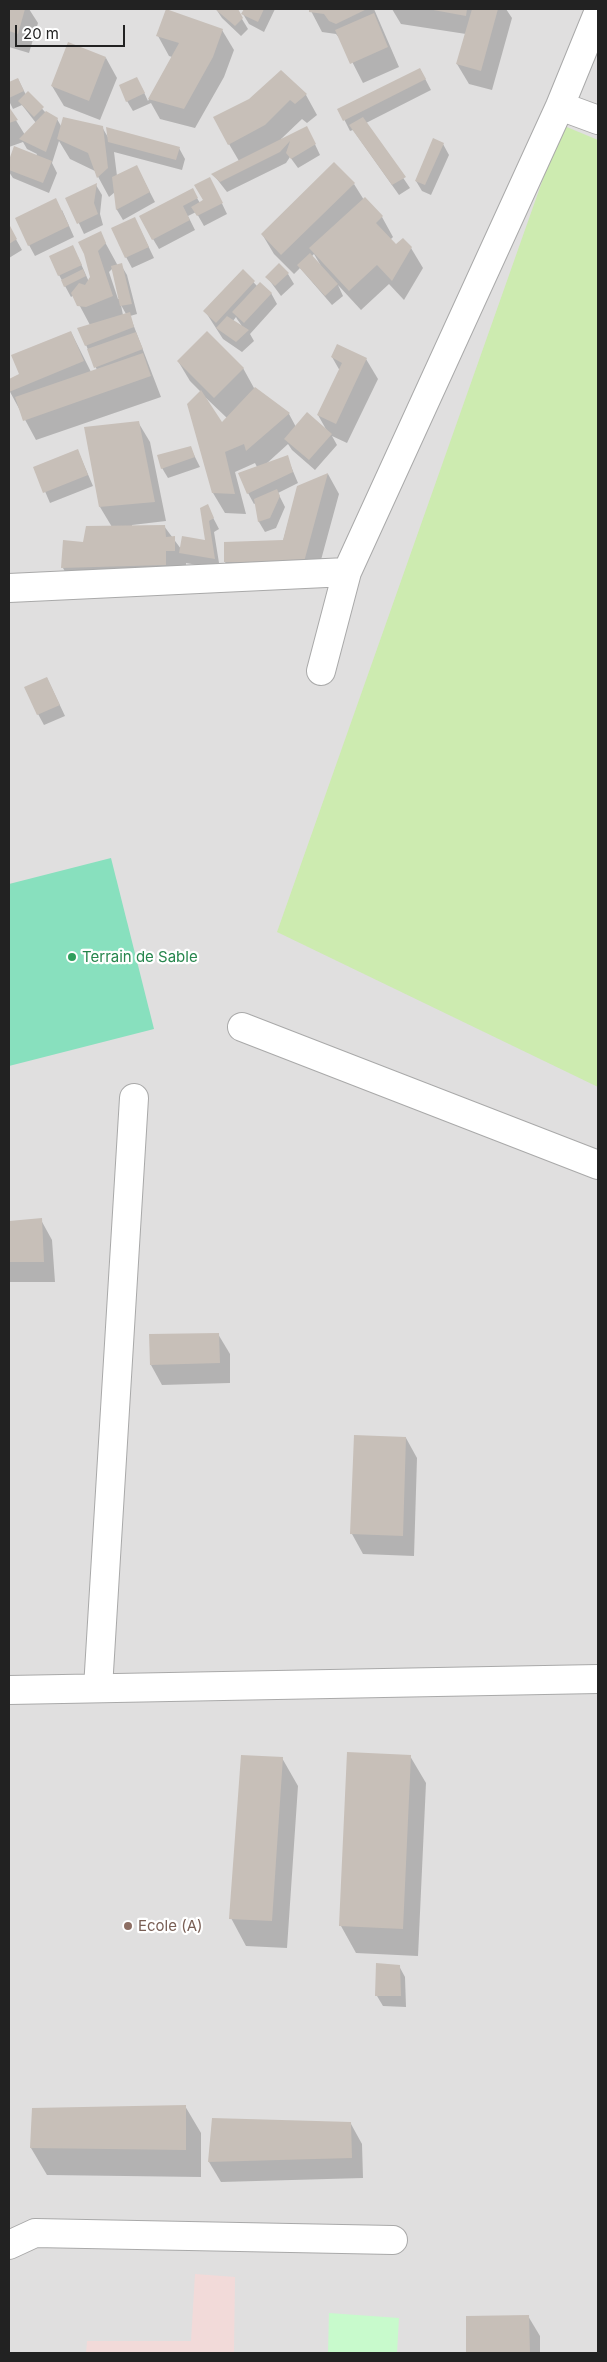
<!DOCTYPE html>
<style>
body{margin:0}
#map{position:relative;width:607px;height:2362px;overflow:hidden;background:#f2efe9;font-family:Inter,sans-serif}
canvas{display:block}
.frame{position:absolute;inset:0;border:10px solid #222;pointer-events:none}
.scale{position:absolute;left:15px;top:25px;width:110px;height:22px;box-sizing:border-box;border:2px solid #222;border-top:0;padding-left:6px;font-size:15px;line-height:18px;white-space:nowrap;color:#222;-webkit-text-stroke:4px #fff;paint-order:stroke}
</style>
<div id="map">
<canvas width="607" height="2362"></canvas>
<div class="frame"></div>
<div class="scale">20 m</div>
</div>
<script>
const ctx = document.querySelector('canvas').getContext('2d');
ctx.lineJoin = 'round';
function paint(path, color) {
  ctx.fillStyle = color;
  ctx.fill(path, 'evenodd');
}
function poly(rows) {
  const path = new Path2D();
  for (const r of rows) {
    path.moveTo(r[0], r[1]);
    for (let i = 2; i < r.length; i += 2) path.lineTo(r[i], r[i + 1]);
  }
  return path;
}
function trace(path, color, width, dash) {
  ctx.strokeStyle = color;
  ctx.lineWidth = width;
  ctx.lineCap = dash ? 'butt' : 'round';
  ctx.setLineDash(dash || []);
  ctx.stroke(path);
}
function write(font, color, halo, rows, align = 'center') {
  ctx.font = font + ' Inter,sans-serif';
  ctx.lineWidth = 4.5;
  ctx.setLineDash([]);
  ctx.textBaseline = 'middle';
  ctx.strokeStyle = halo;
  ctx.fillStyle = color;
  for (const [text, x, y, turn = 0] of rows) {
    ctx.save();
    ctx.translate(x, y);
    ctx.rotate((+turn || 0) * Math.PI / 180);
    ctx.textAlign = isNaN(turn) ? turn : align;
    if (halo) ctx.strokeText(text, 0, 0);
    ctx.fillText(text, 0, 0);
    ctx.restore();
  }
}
const residential = poly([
 [9,9,598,9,598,2353,9,2353]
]);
const commercial = poly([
 [195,2274,235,2277,234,2353,86,2353,87,2341,191,2341]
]);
const grass = poly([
 [562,125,598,140,598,1087,277,932]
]);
const park = poly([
 [329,2313,399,2318,397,2353,328,2353]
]);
const pitch = poly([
 [111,858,154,1029,9,1066,9,884]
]);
const shadow = poly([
 [9,9,29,9,38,23,29,53,9,47],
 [216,9,236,9,248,29,241,36,222,18],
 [246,9,275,9,264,32,249,24,243,14],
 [310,9,374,9,399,67,363,83,341,40,336,34,322,32],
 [392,9,506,9,512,18,492,90,469,84,457,64,466,34,401,24],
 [222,30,234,50,224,77,195,128,160,119,151,103,133,111,127,101,142,88,148,101,172,57,169,56,158,36],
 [106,58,117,78,100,120,64,106,52,86],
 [420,69,431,90,366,123,410,188,399,195,353,130,350,131,339,109],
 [281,72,306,95,317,115,307,123,302,119,281,139,312,138,320,155,298,168,290,157,286,163,227,192,213,174,239,161,229,144,250,100],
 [18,79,26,95,28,93,45,112,57,119,61,126,102,127,109,139,179,148,185,159,182,170,114,152,117,176,142,177,155,202,123,220,117,210,115,192,109,197,95,171,70,159,59,141,52,163,57,173,49,193,13,178,9,172,9,163,15,147,36,156,37,154,27,149,23,142,9,147,9,109,25,135,36,123,22,105,13,109,9,101,9,84],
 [443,144,449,155,431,195,422,191,416,181],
 [354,184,364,200,382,217,393,237,390,240,396,246,411,248,423,268,404,300,389,284,361,310,338,285,343,296,332,305,300,268,294,274,274,254,262,234],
 [314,254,321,266,311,257],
 [96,185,102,195,100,214,103,225,84,234,67,198],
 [215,189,227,214,204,226,196,212,188,216,195,230,159,249,153,239,192,190,200,203],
 [62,210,74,237,35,256,29,245],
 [9,227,22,250,9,258],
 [140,229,154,258,132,268,126,257],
 [100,233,118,266,121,265,127,275,137,314,130,316,161,397,36,440,9,390,9,380,20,375,71,332,91,372,97,370,79,329,90,325,74,295,71,297,59,275,78,257,89,282],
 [113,268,120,299,118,299,109,272],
 [121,305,126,314,123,315],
 [243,271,257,286,271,293,277,304,250,334,254,341,242,352,223,339,205,311],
 [236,317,237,319,242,326,233,321],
 [288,274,294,284,281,296,267,277],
 [332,357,366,359,378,379,347,443,332,436,337,445,315,470,292,450,288,444,266,464,287,457,298,483,278,493,285,507,276,528,265,532,259,522,256,503,254,504,248,493,240,473,257,467,255,463,235,472,246,514,225,513,213,493,201,392,190,381,178,361,243,368,254,388,289,414,296,427,327,431,318,415,340,371],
 [205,397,227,418,221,424],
 [138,422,150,442,166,521,132,525,132,527,164,526,181,549,206,542,207,506,219,529,214,532,220,569,186,563,186,571,74,588,63,568,84,544,112,527,100,507],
 [190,447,200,467,168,478,162,468],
 [78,451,93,486,50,503,35,468],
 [328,474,339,494,315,582,237,582,225,562,283,541,298,487],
 [47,678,65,716,44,725,38,714],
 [41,1220,52,1240,55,1282,9,1282,9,1222],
 [218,1334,230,1354,230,1383,162,1385,151,1365],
 [355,1436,406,1438,417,1458,414,1556,363,1554,352,1534],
 [410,1756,426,1783,418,1956,356,1953,341,1926],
 [282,1758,298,1786,287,1948,246,1946,231,1918],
 [399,1966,405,1977,406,2007,383,2006,377,1996],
 [185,2106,201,2133,201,2177,47,2175,31,2148],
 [213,2119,351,2124,362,2144,363,2178,221,2182,209,2162],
 [528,2316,540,2336,540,2353,468,2353,467,2318]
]);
const building = poly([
 [9,9,25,9,18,34,9,31],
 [166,9,223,29,213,57,184,109,148,99,179,43,156,36],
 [215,9,238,9,243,18,235,26],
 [244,9,264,9,258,22,241,14],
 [309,9,367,9,336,24,329,21,324,14,309,12],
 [428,9,467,9,466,16],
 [472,9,498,9,481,71,456,64],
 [374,13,388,47,350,64,335,30],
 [68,42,106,57,89,101,51,86],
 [420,68,426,79,343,121,337,109],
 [281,70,307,94,295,104,290,100,265,125,228,145,213,117,249,99],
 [137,77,145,93,126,102,119,85],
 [18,78,24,91,9,98,9,82],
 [28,91,44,107,34,117,18,101],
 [9,107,18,120,9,123],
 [46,111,58,118,46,152,19,139],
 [63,117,103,126,108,168,97,178,88,153,57,139],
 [363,117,406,177,392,185,349,125],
 [307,126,316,144,291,159,286,153,290,141,280,152,220,182,211,174],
 [106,127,180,147,176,160,108,142],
 [433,138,444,143,425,185,415,181],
 [14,146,52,161,43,183,9,170,9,160],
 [334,162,355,183,281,255,261,234],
 [137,165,150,192,116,210,112,177],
 [210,177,223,203,197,216,191,207,203,200,194,185],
 [97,183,94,203,98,214,77,224,65,198],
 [193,188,198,198,183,206,190,220,152,240,139,216],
 [365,197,383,216,376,223,396,244,403,238,412,247,392,281,377,265,349,291,309,248],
 [56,198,69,226,28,246,15,218],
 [135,217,149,247,125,258,111,228],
 [9,224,17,239,9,244],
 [101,231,106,243,98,251,113,296,86,307,77,306,71,293,79,283,85,285,90,277,84,254,78,242],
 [73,245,82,265,58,276,49,256],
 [310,253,338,284,325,296,297,265],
 [122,263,132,304,120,306,111,266],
 [279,263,289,273,275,286,265,277],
 [83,269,86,276,64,287,61,280],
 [243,269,255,281,216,323,203,311],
 [260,282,272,293,244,323,232,312],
 [130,312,134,327,85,346,77,328],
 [227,316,249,330,236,342,216,328],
 [71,331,84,361,9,392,9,379,19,374,11,355],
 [207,331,244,368,214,398,177,361],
 [136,332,143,349,94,368,87,349],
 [337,344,367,358,336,424,317,415,342,363,331,357],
 [143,353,151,376,23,421,15,397],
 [255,387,290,413,246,451,244,444,225,452,235,494,212,493,187,404,201,390,222,422],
 [307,412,332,434,309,460,284,439],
 [139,421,155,502,99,507,84,427],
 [191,446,195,457,161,469,157,455],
 [78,449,88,475,43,493,33,467],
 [288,455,293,472,247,494,238,473],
 [328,473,304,562,224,562,224,542,283,540,297,486],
 [277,489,280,496,270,518,258,522,254,499],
 [208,504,214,518,209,521,215,559,179,553,182,536,205,540,200,508],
 [165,525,166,537,175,536,175,551,166,551,166,565,61,568,63,540,83,542,86,526],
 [47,677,60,705,37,715,24,687],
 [42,1218,44,1262,9,1262,9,1221],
 [219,1333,220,1363,150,1365,149,1334],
 [354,1435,406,1437,403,1536,350,1534],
 [347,1752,411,1755,403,1929,339,1926],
 [241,1755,283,1757,272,1921,229,1919],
 [376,1963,400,1965,401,1996,375,1996],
 [186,2105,186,2150,30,2148,32,2108],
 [212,2118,351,2122,352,2158,208,2162],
 [529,2315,530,2353,466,2353,466,2316]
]);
const minor = poly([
 [560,106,598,120],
 [9,588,347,572],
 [321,671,347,572,560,106,598,13],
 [242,1027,598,1165],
 [98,1688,134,1098],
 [9,1690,598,1679],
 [9,2245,35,2233,393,2240]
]);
const markers = [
 [72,957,5,"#2e9e5b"],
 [128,1926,5,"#8d6e63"]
];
const leisureNames = [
 ["Terrain de Sable",82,957]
];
const educationNames = [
 ["Ecole (A)",138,1926]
];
paint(residential, '#e0dfdf');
paint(commercial, '#f2dad9');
paint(grass, '#cdebb0');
paint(park, '#c8facc');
paint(pitch, '#88e0be');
paint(shadow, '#0003');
paint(building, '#c7bfb8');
trace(minor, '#a9a9a9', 30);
trace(minor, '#fff', 28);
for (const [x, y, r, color] of markers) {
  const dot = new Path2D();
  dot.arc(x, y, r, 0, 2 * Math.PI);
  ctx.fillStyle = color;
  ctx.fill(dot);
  trace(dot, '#fff', 2);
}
write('15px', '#27864d', '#fff', leisureNames, 'left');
write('15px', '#785e54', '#fff', educationNames, 'left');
</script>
